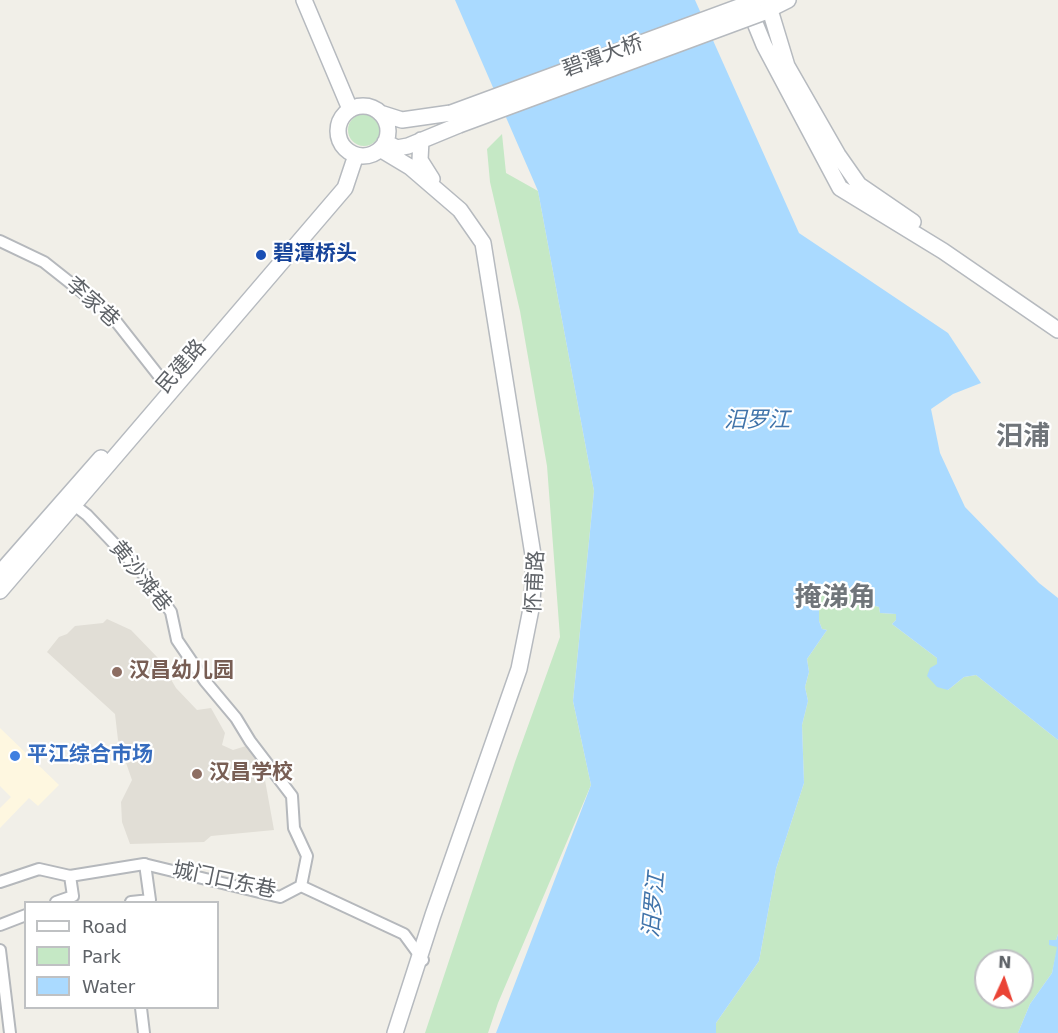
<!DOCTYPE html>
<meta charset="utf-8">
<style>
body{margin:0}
#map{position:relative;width:1058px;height:1033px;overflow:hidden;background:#f1efe8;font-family:"DejaVu Sans",sans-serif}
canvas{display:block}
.legend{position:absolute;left:24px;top:901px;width:195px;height:108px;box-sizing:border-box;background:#fff;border:2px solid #bfc1c3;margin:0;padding:8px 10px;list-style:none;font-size:18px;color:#5f6368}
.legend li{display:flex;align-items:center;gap:12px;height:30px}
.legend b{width:30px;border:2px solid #bfc1c3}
.north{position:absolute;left:974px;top:949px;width:60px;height:60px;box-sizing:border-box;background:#fff;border:2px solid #bfc1c3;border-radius:50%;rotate:3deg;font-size:16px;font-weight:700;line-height:24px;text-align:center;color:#5f6368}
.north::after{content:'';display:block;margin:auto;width:21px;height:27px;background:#ea4335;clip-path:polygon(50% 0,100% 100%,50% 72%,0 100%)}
</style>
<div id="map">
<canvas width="1058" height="1033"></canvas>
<ul class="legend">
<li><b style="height:8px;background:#fff"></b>Road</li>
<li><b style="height:16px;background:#c5e8c5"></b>Park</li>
<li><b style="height:16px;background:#aadaff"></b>Water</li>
</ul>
<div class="north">N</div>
</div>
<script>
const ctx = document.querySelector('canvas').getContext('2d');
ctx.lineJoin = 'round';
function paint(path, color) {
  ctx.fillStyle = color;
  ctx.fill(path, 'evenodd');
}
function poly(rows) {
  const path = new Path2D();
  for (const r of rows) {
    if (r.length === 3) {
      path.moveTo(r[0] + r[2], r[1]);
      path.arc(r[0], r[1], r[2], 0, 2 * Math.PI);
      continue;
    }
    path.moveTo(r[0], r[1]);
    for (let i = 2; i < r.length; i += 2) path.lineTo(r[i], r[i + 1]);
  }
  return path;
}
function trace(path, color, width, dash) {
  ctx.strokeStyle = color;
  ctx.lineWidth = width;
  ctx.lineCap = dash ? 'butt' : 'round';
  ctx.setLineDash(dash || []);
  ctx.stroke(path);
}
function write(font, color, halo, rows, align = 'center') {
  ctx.font = font + ' "DejaVu Sans","Noto Sans SC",sans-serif';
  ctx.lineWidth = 4.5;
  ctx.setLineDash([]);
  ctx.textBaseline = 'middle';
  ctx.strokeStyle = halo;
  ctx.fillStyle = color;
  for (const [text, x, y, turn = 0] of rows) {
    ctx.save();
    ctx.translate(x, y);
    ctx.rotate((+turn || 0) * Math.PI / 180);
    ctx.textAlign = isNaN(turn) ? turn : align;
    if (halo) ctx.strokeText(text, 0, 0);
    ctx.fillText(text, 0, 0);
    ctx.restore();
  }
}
const commercial = poly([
 [0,728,59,785,38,806,29,798,0,828,0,808,11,797,0,786]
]);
const education = poly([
 [107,619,131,630,159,659,176,688,197,710,211,708,225,733,222,745,233,750,246,746,263,769,274,830,211,836,204,842,130,844,122,822,121,802,132,780,118,740,115,714,47,652,59,637,67,634,75,626,103,623]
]);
const green = poly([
 [364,130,16],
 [502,134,506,173,538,191,594,491,573,701,591,785,498,1003,488,1033,425,1033,515,762,560,637,547,466,520,311,490,182,487,149],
 [838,582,867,598,872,605,879,607,880,613,896,614,896,620,892,624,937,658,948,690,964,677,976,675,1058,740,1058,934,1056,940,1050,940,1058,946,1052,973,1030,1004,1018,1033,716,1033,716,1023,759,961,776,869,804,783,802,725,808,701,805,687,809,672,807,659,827,630,822,629,819,621,819,593],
 [986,961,1022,961,1022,997,986,997]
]);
const water = poly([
 [455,0,695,0,799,233,948,333,981,383,953,394,931,409,940,453,965,507,1039,583,1058,598,1058,740,976,675,964,677,948,690,937,687,927,676,930,668,937,664,937,658,892,624,896,620,896,614,880,613,879,607,872,605,867,598,838,582,819,593,819,621,822,629,827,630,807,659,809,672,805,687,808,701,802,725,804,783,776,869,759,961,716,1023,716,1033,496,1033,591,785,573,701,594,491,538,191],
 [1058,934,1058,1033,1018,1033,1030,1004,1052,973,1057,947,1049,945,1049,940,1056,940]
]);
const street = poly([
 [0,241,44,262,111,315,166,385],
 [69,501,87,515,145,576,171,612,177,640,205,681,236,718,250,741,292,796,294,828,307,856,301,886],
 [0,882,39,869,70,876,144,864,280,897,301,886,404,934,423,960],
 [56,902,73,896,70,876],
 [131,902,150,900,145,864],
 [0,925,26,915],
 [0,950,10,1033],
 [141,1008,144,1033]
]);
const secondary = poly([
 [304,0,350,109],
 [767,0,787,66,838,155,859,185,913,222],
 [748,6,764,45,840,188,943,251,1058,330],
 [764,12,788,0],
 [363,131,25],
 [380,113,402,120,451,113],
 [421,140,420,160,432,179],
 [385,142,397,148,408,146,459,125],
 [380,149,410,167,460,210,483,243,534,561,532,604,519,669,433,915,395,1033],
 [0,573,101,458],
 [0,591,345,188,356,155]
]);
const secondaryBridge = poly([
 [451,113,755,1],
 [459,125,762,13]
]);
const markers = [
 [261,255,6,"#1a4fb4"],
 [117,672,6,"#8d6e63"],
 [15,756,6,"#3f7fe0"],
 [197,774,6,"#8d6e63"]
];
const streetNames = [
 ["碧潭大桥",603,57,-20],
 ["李家巷",92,303,42],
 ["民建路",182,367,-49],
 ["黄沙滩巷",140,577,51],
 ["怀甫路",536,582,-87],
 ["城门口东巷",224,881,12]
];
const transitNames = [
 ["碧潭桥头",273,255]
];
const educationNames = [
 ["汉昌幼儿园",129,672],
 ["汉昌学校",209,774]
];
const shopNames = [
 ["平江综合市场",27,756]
];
const waterNames = [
 ["汨罗江",757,421],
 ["汨罗江",655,905,-85]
];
const districtNames = [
 ["汨浦",1023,438],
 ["掩涕角",835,599]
];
paint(commercial, '#fef7e0');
paint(education, '#e1ded6');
paint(green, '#c5e8c5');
paint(water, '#aadaff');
trace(street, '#b5b8bc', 14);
trace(secondary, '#b6babf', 18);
trace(street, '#fff', 10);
trace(secondary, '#fff', 15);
trace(secondaryBridge, '#b6babf', 18, []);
trace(secondaryBridge, '#fff', 15);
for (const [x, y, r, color] of markers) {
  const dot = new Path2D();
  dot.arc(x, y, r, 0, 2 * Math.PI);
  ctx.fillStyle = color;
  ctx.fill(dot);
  trace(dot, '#fff', 2);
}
write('21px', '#5f6368', '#fff', streetNames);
write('bold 21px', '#164399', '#fff', transitNames, 'left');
write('bold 21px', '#785e54', '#fff', educationNames, 'left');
write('bold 21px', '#366cbe', '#fff', shopNames, 'left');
write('italic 22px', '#4174aa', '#fff', waterNames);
write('bold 27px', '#70757a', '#fff', districtNames);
</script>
